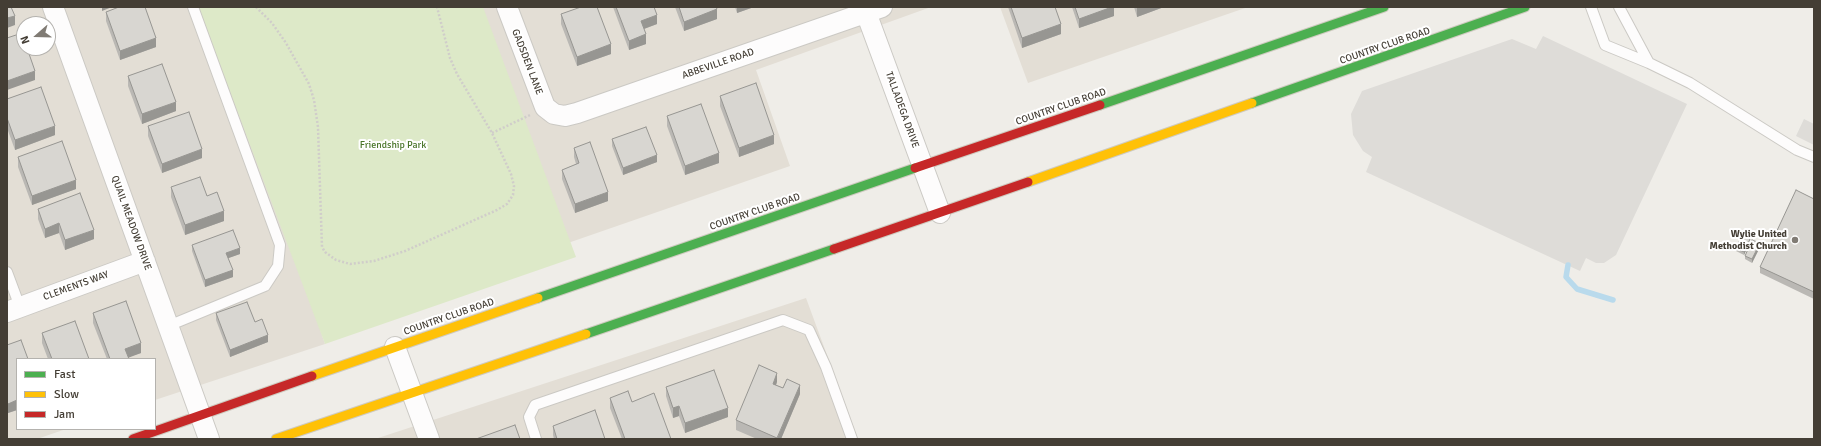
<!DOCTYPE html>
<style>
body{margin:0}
#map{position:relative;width:1821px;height:446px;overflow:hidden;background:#efede8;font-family:Signika,sans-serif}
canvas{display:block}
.frame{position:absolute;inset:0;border:8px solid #443e35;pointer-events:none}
.legend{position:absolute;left:16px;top:358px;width:140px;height:72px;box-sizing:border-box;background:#fff;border:1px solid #b4b2ae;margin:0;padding:5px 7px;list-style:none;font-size:12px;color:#443e35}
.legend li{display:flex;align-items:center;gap:8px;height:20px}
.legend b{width:20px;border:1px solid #b4b2ae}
.north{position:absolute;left:16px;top:16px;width:40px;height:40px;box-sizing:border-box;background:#fff;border:1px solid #b4b2ae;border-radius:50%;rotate:250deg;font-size:11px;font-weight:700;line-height:16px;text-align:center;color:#443e35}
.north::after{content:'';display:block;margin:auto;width:14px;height:18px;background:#807b74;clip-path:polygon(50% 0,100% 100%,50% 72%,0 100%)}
</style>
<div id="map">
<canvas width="1821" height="446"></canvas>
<div class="frame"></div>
<ul class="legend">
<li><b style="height:5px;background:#4caf50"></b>Fast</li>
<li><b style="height:5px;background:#ffc107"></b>Slow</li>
<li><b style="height:5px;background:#c62828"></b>Jam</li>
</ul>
<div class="north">N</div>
</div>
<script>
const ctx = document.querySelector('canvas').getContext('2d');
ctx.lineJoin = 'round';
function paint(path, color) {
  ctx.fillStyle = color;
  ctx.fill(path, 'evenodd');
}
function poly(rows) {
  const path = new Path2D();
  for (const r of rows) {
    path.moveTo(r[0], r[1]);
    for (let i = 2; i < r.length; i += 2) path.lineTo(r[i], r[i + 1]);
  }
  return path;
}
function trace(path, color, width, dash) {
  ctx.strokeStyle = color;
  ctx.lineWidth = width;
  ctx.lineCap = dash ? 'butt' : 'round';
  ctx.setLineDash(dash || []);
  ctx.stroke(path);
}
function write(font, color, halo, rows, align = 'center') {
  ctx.font = font + ' Signika,sans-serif';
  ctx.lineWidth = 4;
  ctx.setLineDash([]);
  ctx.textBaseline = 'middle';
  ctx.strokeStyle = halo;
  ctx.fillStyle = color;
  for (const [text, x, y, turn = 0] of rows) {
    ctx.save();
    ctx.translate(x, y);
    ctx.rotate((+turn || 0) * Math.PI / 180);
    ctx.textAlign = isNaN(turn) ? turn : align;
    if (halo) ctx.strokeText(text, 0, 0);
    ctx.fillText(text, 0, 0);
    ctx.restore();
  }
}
const residential = poly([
 [7,7,931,7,756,70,790,166,320,329,325,344,155,400,155,359,17,359,17,429,66,429,37,439,7,439],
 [24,24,48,24,48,48,24,48],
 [1000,7,1248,7,1028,83],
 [806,298,858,439,375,439]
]);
const green = poly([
 [198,7,483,7,576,257,325,344]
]);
const parking = poly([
 [1543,36,1687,104,1616,255,1604,263,1596,263,1586,258,1580,271,1366,172,1372,157,1363,151,1353,135,1351,114,1362,91,1512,39,1536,49],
 [1804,119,1814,124,1814,145,1796,136]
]);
const stream = poly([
 [1568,265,1566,277,1577,289,1613,300]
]);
const path = poly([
 [256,7,272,23,286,43,309,84,314,100,318,127,322,247,325,252,336,260,350,264,374,261,405,251,497,210,507,204,513,195,514,186,511,174,492,133,457,74,450,58,437,7],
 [492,133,530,115]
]);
const lane = poly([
 [1591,7,1605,45,1649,63,1690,83,1797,150,1814,157],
 [1619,7,1649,63],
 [7,272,20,307],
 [168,326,265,286,278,266,280,245,193,7],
 [536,439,529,417,535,405,783,320,809,330,826,367,852,439]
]);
const street = poly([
 [53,7,209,439],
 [507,7,545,107,554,114,565,116,577,113,882,7],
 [864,7,940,213],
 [7,312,145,261],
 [395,347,429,439]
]);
const fast = poly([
 [1252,103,1525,7],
 [1100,105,1384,7],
 [538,298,915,168],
 [586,334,834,249]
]);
const slow = poly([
 [1028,182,1252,103],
 [312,376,538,298],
 [276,439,586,334]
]);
const jam = poly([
 [915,168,1100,105],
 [834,249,1028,182],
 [133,439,312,376]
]);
const wall = poly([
 [613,7,654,7,657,24,644,29,646,44,629,50],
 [675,7,716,7,717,19,684,31],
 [735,7,754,7,737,13],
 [1008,7,1055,7,1061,34,1022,48],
 [1072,7,1114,7,1114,16,1079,28],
 [1134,7,1164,7,1137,17],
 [106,12,156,47,120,60,106,21],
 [561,14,611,54,577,66,561,24],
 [128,76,176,111,142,124,128,86],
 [720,96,774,144,739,157,720,106],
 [7,99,55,135,15,150,7,128],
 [667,116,719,163,685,175,667,126],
 [148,126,202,158,162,173,148,136],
 [612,139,657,162,623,175,612,146],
 [574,148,608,201,575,213,562,179,562,170,576,164,574,157],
 [18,157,76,189,32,205,18,167],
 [171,187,207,196,224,221,185,235,171,197],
 [1814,199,1814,299,1760,273,1760,267],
 [38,209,94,239,65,250,59,233,45,238,38,219],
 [1750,242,1744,255,1736,251,1736,248],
 [192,245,240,254,228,258,233,277,205,287,192,251],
 [1760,247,1752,263,1745,259,1745,256],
 [93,313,141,353,128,357,129,359,107,359,93,323],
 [216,313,255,322,268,342,230,357,216,320],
 [42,333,89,359,48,359,42,343],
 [7,345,17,359,17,410,8,413,7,411],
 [777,382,776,385,800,394,781,439,757,439,736,430,736,420],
 [666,387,728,417,685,433,679,416,673,418,666,396],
 [610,398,632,402,671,439,622,439,610,408],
 [553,426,605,439,554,439,553,435]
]);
const shadedWall = poly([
 [102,7,112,7,102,11],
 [737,7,754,7,737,13],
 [1112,7,1114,7,1114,16,1079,28,1079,19],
 [1137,7,1164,7,1137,17],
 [717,9,717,19,684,31,684,22],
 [657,15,657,24,641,30,641,21],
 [15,16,15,25,7,28,7,18],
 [1061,24,1061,34,1022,48,1022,38],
 [646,34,646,44,629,50,629,41],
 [156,38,156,47,120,60,120,51],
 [611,44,611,54,577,66,577,57],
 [35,71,35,80,7,90,7,81],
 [176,102,176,111,142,124,142,114],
 [55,126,55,135,15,150,15,140],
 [774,135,774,144,739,157,739,148],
 [202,149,202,158,162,173,162,164],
 [719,153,719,163,685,175,685,166],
 [657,155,657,162,623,175,623,168],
 [76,180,76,189,32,205,32,196],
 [608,192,608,201,575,213,575,204],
 [224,211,224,221,185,235,185,225],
 [59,223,59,233,45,238,45,229],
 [94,230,94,239,65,250,65,240],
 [1750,239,1750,242,1744,255,1744,252],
 [1760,243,1760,247,1752,263,1752,259],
 [240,248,240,254,226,259,226,253],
 [233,270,233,277,205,287,205,280],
 [268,335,268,342,230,357,230,350],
 [141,343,141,353,125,359,125,349],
 [777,373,777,382,773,393,773,384],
 [800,385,800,394,781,439,777,439],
 [17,400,17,410,8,413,8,404],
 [679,406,679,416,673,418,673,408],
 [728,408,728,417,685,433,685,423]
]);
const building = poly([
 [7,7,11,7,15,16,7,18,7,7],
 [119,7,145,7,156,38,120,51,106,12,119,7],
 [581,7,597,7,611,44,577,57,561,14,581,7],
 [616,7,654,7,657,15,641,21,646,34,629,41,616,7],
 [679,7,716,7,717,9,684,22,679,7],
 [1011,7,1055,7,1061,24,1022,38,1011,7],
 [1075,7,1112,7,1079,19,1075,7],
 [22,33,24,40,24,48,27,48,35,71,7,81,7,38,22,33],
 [162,64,176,102,142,114,128,76,162,64],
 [756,83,774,135,739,148,720,96,756,83],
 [41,87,55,126,15,140,7,118,7,99,41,87],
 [701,104,719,153,685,166,667,116,701,104],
 [189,112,202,149,162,164,148,126,189,112],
 [646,127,657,155,623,168,612,139,646,127],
 [62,141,76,180,32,196,18,157,62,141],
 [590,142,608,192,575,204,562,170,579,163,574,148,590,142],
 [200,177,207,196,217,192,224,211,185,225,171,187,200,177],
 [1796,190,1814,199,1814,292,1760,267,1796,190],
 [80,193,94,230,65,240,59,223,45,229,38,209,80,193],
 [233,230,240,248,226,253,233,270,205,280,192,245,233,230],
 [1742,235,1750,239,1744,252,1736,248,1742,235],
 [1752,240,1760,243,1752,259,1745,256,1752,240],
 [126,301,141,343,125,349,129,359,110,359,93,313,126,301],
 [247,302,255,322,262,319,268,335,230,350,216,313,247,302],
 [75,321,89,359,52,359,42,333,75,321],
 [21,340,28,359,17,359,17,400,8,404,7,401,7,345,21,340],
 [759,365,777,373,773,384,783,388,787,379,800,385,777,438,736,420,759,365],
 [714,370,728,408,685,423,679,406,673,408,666,387,714,370],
 [628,391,632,402,654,393,671,439,625,439,610,398,628,391],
 [595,410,605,439,557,439,553,426,595,410],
 [515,425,520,439,476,439,515,425]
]);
const markers = [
 [1795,240,4,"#807b74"]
];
const streetNames = [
 ["COUNTRY CLUB ROAD",1385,46,-19],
 ["GADSDEN LANE",527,62,69],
 ["ABBEVILLE ROAD",718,64,-19],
 ["COUNTRY CLUB ROAD",1061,107,-19],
 ["TALLADEGA DRIVE",902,110,70],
 ["COUNTRY CLUB ROAD",755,212,-19],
 ["QUAIL MEADOW DRIVE",131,223,70],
 ["CLEMENTS WAY",76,286,-20],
 ["COUNTRY CLUB ROAD",449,317,-19]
];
const parkNames = [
 ["Friendship Park",393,145]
];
const poiNames = [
 ["Wylie United",1787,234],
 ["Methodist Church",1787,246]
];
paint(residential, '#e3ded5');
paint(green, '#dde9c8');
paint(parking, '#dedcd8');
trace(stream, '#b9daec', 5.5);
trace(lane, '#cbc9c4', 12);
trace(street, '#cbc9c4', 22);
trace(fast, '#cecabf', 11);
trace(slow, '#cecabf', 11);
trace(jam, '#cecabf', 11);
trace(path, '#d0cdca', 2.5, [2, 2]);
trace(lane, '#fdfcfc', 10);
trace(street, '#fdfcfc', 20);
trace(fast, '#4caf50', 9);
trace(slow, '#ffc107', 9);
trace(jam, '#c62828', 9);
paint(wall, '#bab8b4');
paint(shadedWall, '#979692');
paint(building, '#d8d6d1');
trace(building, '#979692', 1);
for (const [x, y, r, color] of markers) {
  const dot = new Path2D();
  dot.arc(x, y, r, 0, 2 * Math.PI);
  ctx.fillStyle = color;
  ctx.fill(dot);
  trace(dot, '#fff', 1.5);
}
write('10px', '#443e35', '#fff', streetNames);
write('10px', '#497529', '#fff', parkNames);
write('bold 10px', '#443e35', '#fff', poiNames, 'right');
</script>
